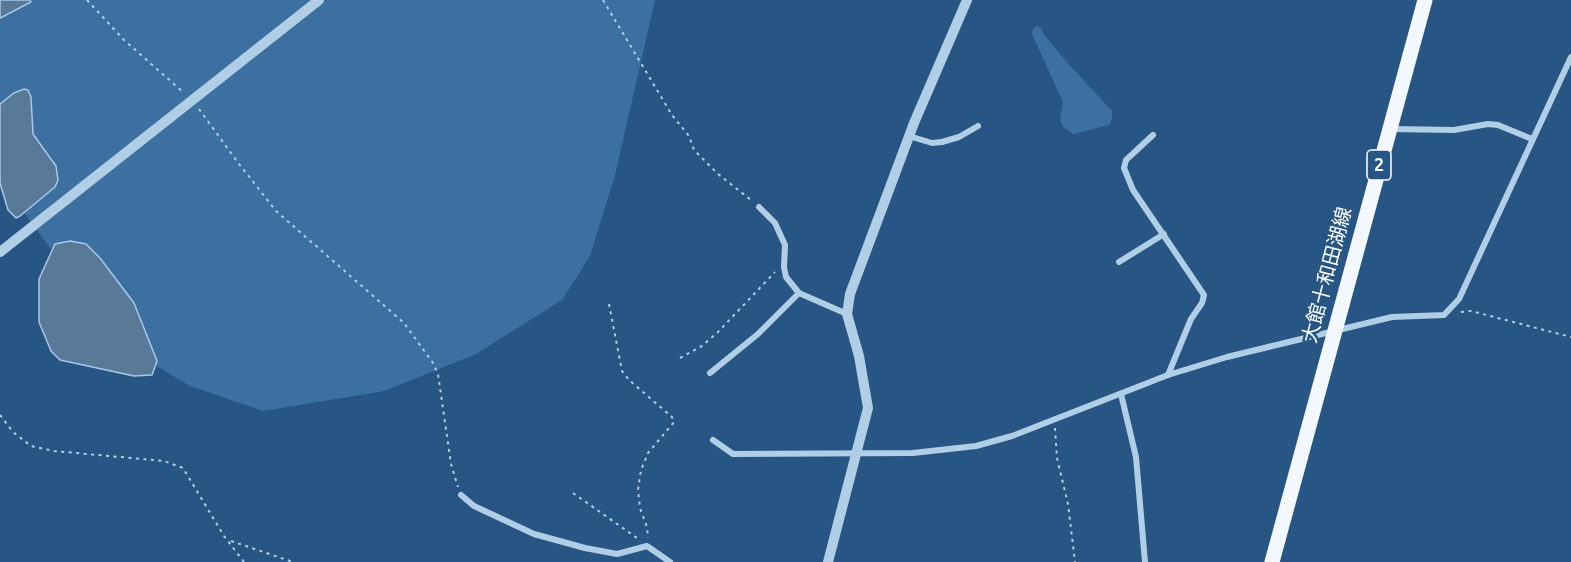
<!DOCTYPE html>
<meta charset="utf-8">
<style>
body{margin:0}
canvas{display:block;background:#275684}
</style>
<canvas width="1571" height="562"></canvas>
<script>
const ctx = document.querySelector('canvas').getContext('2d');
ctx.lineJoin = 'round';
function paint(path, color) {
  ctx.fillStyle = color;
  ctx.fill(path, 'evenodd');
}
function poly(rows) {
  const path = new Path2D();
  for (const r of rows) {
    path.moveTo(r[0], r[1]);
    for (let i = 2; i < r.length; i += 2) path.lineTo(r[i], r[i + 1]);
  }
  return path;
}
function trace(path, color, width, dash) {
  ctx.strokeStyle = color;
  ctx.lineWidth = width;
  ctx.lineCap = dash ? 'butt' : 'round';
  ctx.setLineDash(dash || []);
  ctx.stroke(path);
}
function write(font, color, halo, rows, align = 'center') {
  ctx.font = font + ' Ubuntu,"Noto Sans JP",sans-serif';
  ctx.lineWidth = 5;
  ctx.setLineDash([]);
  ctx.textBaseline = 'middle';
  ctx.strokeStyle = halo;
  ctx.fillStyle = color;
  for (const [text, x, y, turn = 0] of rows) {
    ctx.save();
    ctx.translate(x, y);
    ctx.rotate((+turn || 0) * Math.PI / 180);
    ctx.textAlign = isNaN(turn) ? turn : align;
    if (halo) ctx.strokeText(text, 0, 0);
    ctx.fillText(text, 0, 0);
    ctx.restore();
  }
}
const green = poly([
 [0,0,655,0,615,175,590,256,562,300,476,354,384,391,263,411,190,386,143,358,85,295,0,180],
 [1036,26,1040,27,1045,36,1065,60,1112,111,1112,119,1109,125,1073,134,1063,127,1060,119,1063,102,1032,34,1033,29]
]);
const water = poly([
 [0,0,30,0,31,2,0,18,0,0],
 [24,89,28,90,31,97,33,134,56,166,58,180,55,187,20,216,16,218,8,210,0,183,0,104,14,93,24,89],
 [70,241,86,244,100,258,134,303,157,361,152,375,134,376,60,360,51,351,39,322,39,279,55,244,70,241]
]);
const path = poly([
 [87,0,124,40,183,92],
 [603,0,672,115,689,136,694,150,718,174,751,200],
 [199,109,236,160,276,211,404,323,433,363,438,374,451,464,458,487],
 [609,304,622,371,629,380,672,417,674,422,648,453,641,470,638,490,640,508,647,527,648,538],
 [1461,312,1471,311,1571,337],
 [680,358,702,346,718,332,775,272],
 [0,415,13,432,31,446,54,451,164,461,183,468,224,536,244,562],
 [1055,428,1057,458,1068,504,1075,562],
 [573,493,637,538],
 [231,541,293,562]
]);
const minor = poly([
 [1390,129,1454,130,1488,124,1498,125,1532,139],
 [1153,135,1126,160,1124,168,1133,190,1204,295,1202,303,1191,319,1168,375],
 [909,136,932,143,942,142,959,137,978,126],
 [759,207,775,223,785,245,784,267,786,277,799,293,847,314],
 [1119,262,1164,234],
 [710,373,758,334,799,293],
 [1121,394,1136,457,1145,562],
 [713,440,733,454,913,453,976,446,1012,436,1168,375,1227,357,1392,317,1444,315,1459,299,1571,57],
 [461,495,474,506,534,534,585,548,617,554,647,546,670,562]
]);
const tertiary = poly([
 [0,252,319,0],
 [828,562,868,408,859,356,847,314,850,294,914,123,967,0]
]);
const primary = poly([
 [1272,562,1425,0]
]);
const shields = [
 [1379,165,24]
];
const shieldNames = [
 ["2",1379,165]
];
const streetNames = [
 ["大館十和田湖線",1327,275,-75]
];
paint(green, '#3c70a1');
paint(water, '#597999');
trace(water, '#a6c9e8', 1.5);
trace(path, '#b1cee7', 2, [3, 4.5]);
trace(minor, '#b1cee7', 6);
trace(tertiary, '#b1cee7', 10);
trace(primary, '#f3f8fe', 15);
for (const [x, y, w] of shields) {
  const box = new Path2D();
  box.roundRect(x - w / 2, y - 15, w, 30, 4.5);
  ctx.fillStyle = '#275684';
  ctx.fill(box);
  trace(box, '#fff', 1.5);
}
write('bold 18px', '#fff', null, shieldNames);
write('20px', '#fff', '#275684', streetNames);
</script>
